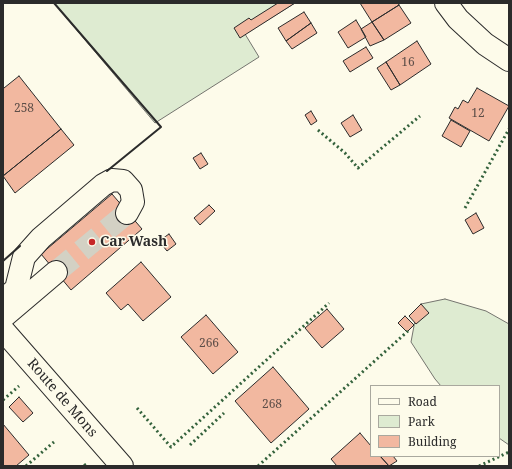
<!DOCTYPE html>
<style>
body{margin:0}
#map{position:relative;width:512px;height:469px;overflow:hidden;background:#fdfbea;font-family:"Noto Serif",serif}
canvas{display:block}
.frame{position:absolute;inset:0;border:4px solid #2b2b2b;pointer-events:none}
.legend{position:absolute;left:370px;top:385px;width:130px;height:72px;box-sizing:border-box;background:#fdfbea;border:1px solid #a9a89e;margin:0;padding:5px 7px;list-style:none;font-size:12px;color:#2b2b2b}
.legend li{display:flex;align-items:center;gap:8px;height:20px}
.legend b{width:20px;border:1px solid #a9a89e}
</style>
<div id="map">
<canvas width="512" height="469"></canvas>
<div class="frame"></div>
<ul class="legend">
<li><b style="height:5px;background:#fdfbea"></b>Road</li>
<li><b style="height:11px;background:#deebd1"></b>Park</li>
<li><b style="height:11px;background:#f2b8a0"></b>Building</li>
</ul>
</div>
<script>
const ctx = document.querySelector('canvas').getContext('2d');
ctx.lineJoin = 'round';
function paint(path, color) {
  ctx.fillStyle = color;
  ctx.fill(path, 'evenodd');
}
function poly(rows) {
  const path = new Path2D();
  for (const r of rows) {
    path.moveTo(r[0], r[1]);
    for (let i = 2; i < r.length; i += 2) path.lineTo(r[i], r[i + 1]);
  }
  return path;
}
function trace(path, color, width, dash) {
  ctx.strokeStyle = color;
  ctx.lineWidth = width;
  ctx.lineCap = dash ? 'butt' : 'round';
  ctx.setLineDash(dash || []);
  ctx.stroke(path);
}
function write(font, color, halo, rows, align = 'center') {
  ctx.font = font + ' "Noto Serif",serif';
  ctx.lineWidth = 3;
  ctx.setLineDash([]);
  ctx.textBaseline = 'middle';
  ctx.strokeStyle = halo;
  ctx.fillStyle = color;
  for (const [text, x, y, turn = 0] of rows) {
    ctx.save();
    ctx.translate(x, y);
    ctx.rotate((+turn || 0) * Math.PI / 180);
    ctx.textAlign = isNaN(turn) ? turn : align;
    if (halo) ctx.strokeText(text, 0, 0);
    ctx.fillText(text, 0, 0);
    ctx.restore();
  }
}
const green = poly([
 [54,3,295,3,245,34,259,57,155,123,54,3],
 [445,299,486,311,509,324,509,445,499,438,499,386,441,386,435,379,411,342,416,315,421,304,445,299]
]);
const building = poly([
 [278,3,295,3,240,38,234,28,249,18,251,20,278,3],
 [360,3,398,3,399,5,372,22,360,3],
 [399,5,411,23,384,40,372,22,399,5],
 [304,12,311,23,286,41,278,28,304,12],
 [356,20,366,37,348,48,338,32,356,20],
 [372,22,384,40,370,46,361,29,372,22],
 [311,23,317,33,292,49,286,41,311,23],
 [417,41,431,64,400,85,386,62,417,41],
 [366,47,373,58,350,72,343,61,366,47],
 [386,62,400,85,391,90,377,68,386,62],
 [19,76,61,129,3,176,3,87,4,88,19,76],
 [477,88,509,106,489,141,449,118,455,107,458,109,463,100,468,103,477,88],
 [311,111,317,121,311,125,305,115,311,111],
 [353,115,362,130,350,137,341,123,353,115],
 [451,120,470,131,461,147,442,136,451,120],
 [61,129,74,145,15,193,3,176,61,129],
 [201,153,208,164,200,169,193,158,201,153],
 [112,194,142,229,71,290,41,254,112,194],
 [209,205,215,211,200,225,194,218,209,205],
 [476,213,484,228,473,234,465,220,476,213],
 [169,234,176,244,167,251,159,241,169,234],
 [141,262,171,297,143,321,128,304,121,310,106,293,141,262],
 [421,304,429,313,416,324,409,316,421,304],
 [327,309,344,329,322,348,305,328,327,309],
 [206,315,238,352,213,374,181,337,206,315],
 [405,316,414,325,407,332,398,323,405,316],
 [273,367,309,409,271,443,235,401,273,367],
 [19,397,33,413,23,422,9,407,19,397],
 [3,424,29,455,16,466,3,466,3,424],
 [360,433,371,446,371,456,380,456,389,466,337,466,331,459,360,433],
 [380,456,393,456,397,461,389,466,380,456]
]);
const minorTunnel = poly([
 [56,272,127,213]
]);
const minor = poly([
 [446,3,458,19,485,44,509,60],
 [3,300,16,289,24,257,41,238,103,185,112,180,123,181,131,190,133,202,127,213],
 [3,317,56,272]
]);
const major = poly([
 [3,330,122,466]
]);
const hedge = poly([
 [318,130,345,153,358,168,420,116],
 [465,208,509,129],
 [3,400,19,386],
 [137,408,171,447,329,303],
 [190,445,224,413],
 [84,464,86,466],
 [26,466,54,442],
 [258,466,408,331],
 [479,466,509,452]
]);
const wall = poly([
 [54,3,161,127,107,171],
 [3,261,20,246]
]);
const markers = [
 [92,242,4,"#c62828"]
];
const numberNames = [
 ["16",408,63],
 ["258",24,109],
 ["12",478,114],
 ["266",209,344],
 ["268",272,405]
];
const poiNames = [
 ["Car Wash",100,242]
];
const streetNames = [
 ["Route de Mons",62,398,49]
];
paint(green, '#deebd1');
trace(green, '#74746e', 1);
paint(building, '#f2b8a0');
trace(building, '#2b2b2b', 1);
trace(minorTunnel, '#d3d1c4', 22, [22, 11]);
trace(minor, '#2b2b2b', 24);
trace(major, '#2b2b2b', 24);
trace(minor, '#fdfbea', 22);
trace(major, '#fdfbea', 22);
trace(hedge, '#34623c', 3, [2, 3]);
trace(wall, '#2b2b2b', 2);
for (const [x, y, r, color] of markers) {
  const dot = new Path2D();
  dot.arc(x, y, r, 0, 2 * Math.PI);
  ctx.fillStyle = color;
  ctx.fill(dot);
  trace(dot, '#fdfbea', 1.5);
}
write('12px', '#5d4e48', null, numberNames);
write('bold 14px', '#2b2b2b', '#fdfbea', poiNames, 'left');
write('14px', '#2b2b2b', '#fdfbea', streetNames);
</script>
